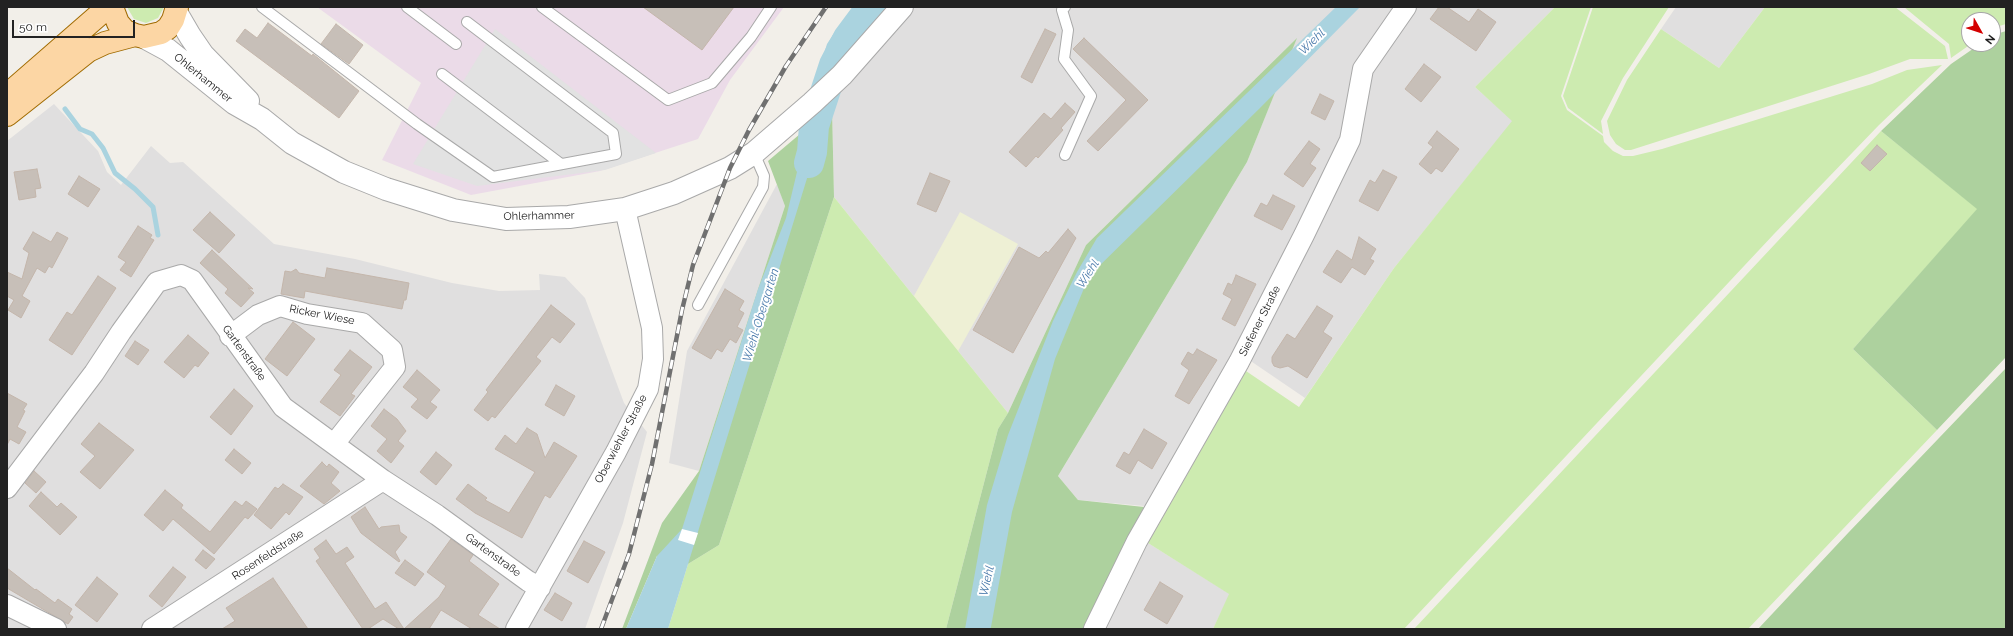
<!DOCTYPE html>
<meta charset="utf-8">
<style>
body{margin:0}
#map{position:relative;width:2013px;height:636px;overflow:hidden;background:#f2efe9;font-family:Raleway,sans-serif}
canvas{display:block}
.frame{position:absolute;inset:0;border:8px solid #222;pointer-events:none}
.north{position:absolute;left:1961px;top:12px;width:40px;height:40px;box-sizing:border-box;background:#fff;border:1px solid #a7a7a7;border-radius:50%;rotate:129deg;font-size:11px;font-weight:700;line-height:16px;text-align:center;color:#222}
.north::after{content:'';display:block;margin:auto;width:14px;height:18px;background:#d40000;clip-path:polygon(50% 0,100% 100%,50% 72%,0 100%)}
.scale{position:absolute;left:12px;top:20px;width:123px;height:18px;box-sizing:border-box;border:2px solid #222;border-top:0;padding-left:5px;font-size:12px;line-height:14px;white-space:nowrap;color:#222;-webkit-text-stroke:3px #fff;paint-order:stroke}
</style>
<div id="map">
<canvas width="2013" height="636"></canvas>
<div class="frame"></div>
<div class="north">N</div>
<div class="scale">50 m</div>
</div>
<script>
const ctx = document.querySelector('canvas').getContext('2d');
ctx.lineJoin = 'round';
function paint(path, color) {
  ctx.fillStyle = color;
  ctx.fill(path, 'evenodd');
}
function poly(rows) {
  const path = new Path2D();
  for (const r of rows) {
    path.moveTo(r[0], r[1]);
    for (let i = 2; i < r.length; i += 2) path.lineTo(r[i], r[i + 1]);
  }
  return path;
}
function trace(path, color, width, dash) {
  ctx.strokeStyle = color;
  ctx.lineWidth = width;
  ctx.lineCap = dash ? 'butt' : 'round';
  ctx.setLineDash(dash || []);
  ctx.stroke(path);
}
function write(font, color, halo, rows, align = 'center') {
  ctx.font = font + ' Raleway,sans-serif';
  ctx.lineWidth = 4;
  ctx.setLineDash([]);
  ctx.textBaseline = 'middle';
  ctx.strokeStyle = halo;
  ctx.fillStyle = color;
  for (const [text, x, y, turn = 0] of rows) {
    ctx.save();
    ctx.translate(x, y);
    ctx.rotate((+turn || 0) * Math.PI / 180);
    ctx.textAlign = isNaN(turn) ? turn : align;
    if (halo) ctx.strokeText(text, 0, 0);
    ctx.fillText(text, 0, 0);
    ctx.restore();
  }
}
const residential = poly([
 [885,7,1555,7,1475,87,1513,121,1394,268,1305,398,1236,351,1135,539,1148,543,1230,594,1213,629,1086,629,1144,506,1078,500,1058,476,1247,162,1296,39,1086,245,1008,413,834,197,832,107,848,49],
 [1676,7,1765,7,1719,68,1661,29],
 [54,104,98,151,107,172,121,185,151,146,170,163,183,162,274,244,355,259,452,283,499,291,540,290,539,274,565,277,585,298,624,403,647,432,623,523,585,629,7,629,7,141],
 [777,184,785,206,699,471,669,463,687,351]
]);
const industrial = poly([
 [317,7,784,7,730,80,698,139,600,171,471,195,382,160,421,83]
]);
const farmland = poly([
 [960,212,1018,244,938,387,881,356]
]);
const grass = poly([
 [127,7,164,7,158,18,146,23,134,19],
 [1555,7,1591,7,1561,96,1567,110,1603,136,1604,142,1613,151,1623,156,1633,156,1662,149,1872,84,1907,70,1942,65,1879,125,1774,234,1404,629,1213,629,1229,594,1148,543,1246,371,1299,407,1394,268,1512,121,1475,87],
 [1593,7,1669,7,1623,78,1601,121,1603,134,1568,108,1563,96],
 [1765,7,1895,7,1945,46,1948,59,1910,59,1869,74,1631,150,1625,150,1616,144,1610,135,1607,121,1627,80,1661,29,1719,68],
 [1904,7,2006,7,2006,24,1993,28,1993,20,1969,20,1969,44,1971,44,1951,58,1949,44],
 [1881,131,1978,209,1853,349,1937,430,1748,629,1414,629],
 [834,197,1008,413,998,429,946,629,668,629,688,564,719,545]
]);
const forest = poly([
 [2006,31,2006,357,1937,430,1853,349,1977,209,1881,131,1951,64,1980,44,1993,44,1993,35],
 [1297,38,1247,162,1058,476,1078,500,1144,507,1086,629,946,629,998,429,1008,413,1086,245],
 [832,107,834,197,719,545,688,564,657,556,626,629,622,629,662,523,699,471,785,206,768,161],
 [2006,368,2006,629,1758,629,1849,532]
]);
const parking = poly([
 [495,29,656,153,605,170,477,186,413,164]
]);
const water = poly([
 [854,7,883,7,848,49,820,78,822,60,827,44,836,30],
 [1336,7,1360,7,1259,109,1089,276,1055,359,1012,512,991,627,990,629,965,629,987,505,1008,435,1053,321,1077,272,1097,238],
 [832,107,821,133,668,629,626,629,657,556,682,529,758,289,786,218,807,130]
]);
const pier = poly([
 [848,49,832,107,807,130,820,78],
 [682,529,698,533,694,545,678,540]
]);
const stream = poly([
 [65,109,80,129,92,134,103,148,115,173,135,189,153,207,158,235]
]);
const river = poly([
 [809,163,812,152,814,126,834,65,848,38,871,7]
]);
const building = poly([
 [643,7,734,7,702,50,643,7],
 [1439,7,1447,7,1469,22,1478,9,1496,22,1476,51,1430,19,1439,7],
 [268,23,312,56,313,54,359,91,339,118,236,41,245,29,257,38,268,23],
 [336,24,363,45,349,64,321,44,336,24],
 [1045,29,1056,34,1032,83,1021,77,1045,29],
 [1084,38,1148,100,1098,151,1087,141,1126,100,1073,49,1084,38],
 [1424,64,1441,77,1421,102,1405,89,1424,64],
 [1320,94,1334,101,1325,120,1311,113,1320,94],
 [1065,103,1075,112,1061,128,1063,130,1038,158,1036,156,1026,167,1009,152,1044,113,1051,119,1065,103],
 [1437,131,1459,149,1442,172,1436,168,1431,174,1419,164,1433,147,1428,143,1437,131],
 [1309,141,1320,149,1310,164,1316,168,1303,187,1284,174,1309,141],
 [1877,145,1887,154,1870,171,1861,163,1877,145],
 [37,169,41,188,35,189,36,197,19,200,14,172,37,169],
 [1383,170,1397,177,1378,211,1359,201,1370,180,1375,183,1383,170],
 [930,173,950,181,936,212,917,204,930,173],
 [79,176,100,189,88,207,68,194,79,176],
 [1273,195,1295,206,1282,230,1254,216,1261,203,1267,206,1273,195],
 [210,212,235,235,219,253,193,230,210,212],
 [138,226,152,235,150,238,154,240,131,277,120,270,126,262,118,257,138,226],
 [1068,229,1076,238,1013,353,973,330,1019,247,1039,258,1046,251,1048,253,1068,229],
 [33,232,51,242,57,232,68,238,52,268,49,266,45,273,37,268,22,296,30,301,21,318,8,310,14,300,7,296,7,272,22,279,29,253,23,249,33,232],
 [1359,237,1376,249,1370,259,1374,261,1365,275,1352,267,1341,283,1323,272,1337,250,1352,260,1359,237],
 [212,250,253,289,248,288,254,293,241,307,225,293,228,289,200,263,212,250],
 [327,268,409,283,406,300,404,300,402,309,305,291,304,298,281,294,285,271,291,272,296,269,299,273,325,278,327,268],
 [1236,275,1256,284,1235,326,1222,319,1232,299,1223,294,1228,283,1232,285,1236,275],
 [98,276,116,288,72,355,49,340,67,312,72,315,98,276],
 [725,289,744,301,739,310,744,313,737,327,743,330,736,343,730,339,722,352,717,349,711,359,692,348,725,289],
 [551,305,575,324,560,343,552,337,536,357,541,361,495,418,492,416,488,421,474,410,488,392,486,390,551,305],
 [1317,306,1333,316,1323,332,1332,338,1307,378,1288,366,1280,368,1274,366,1272,362,1272,357,1287,334,1295,339,1317,306],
 [293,322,315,339,287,376,265,359,293,322],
 [188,335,209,353,198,367,195,365,184,378,164,362,188,335],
 [135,341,149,350,138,365,125,356,135,341],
 [1197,349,1217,360,1189,404,1175,396,1189,370,1181,364,1188,352,1193,355,1197,349],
 [350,350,372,367,351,394,355,396,340,416,320,402,341,375,334,370,350,350],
 [417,370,440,390,430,402,437,407,427,419,411,407,418,399,403,387,417,370],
 [556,385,575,396,564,416,545,405,556,385],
 [234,389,253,406,231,435,210,417,234,389],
 [7,393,27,404,23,410,25,411,17,427,26,432,19,444,10,439,7,445,7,393],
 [384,409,397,419,406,431,398,441,404,446,391,463,377,451,387,439,371,426,384,409],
 [99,423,134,450,100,489,80,472,95,456,81,444,99,423],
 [527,428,537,434,545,458,554,442,577,456,550,498,545,495,522,538,475,513,456,499,468,484,487,498,485,500,509,513,535,472,495,449,505,435,516,444,527,428],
 [1144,429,1167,443,1152,469,1138,460,1130,474,1116,466,1124,452,1129,455,1144,429],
 [234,449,251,463,242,474,225,460,234,449],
 [436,452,452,465,436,485,420,472,436,452],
 [322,462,327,467,329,464,339,472,331,483,340,491,324,504,300,486,322,462],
 [34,471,46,482,36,493,25,483,34,471],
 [283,484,303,497,289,515,286,512,271,529,254,515,275,487,278,489,283,484],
 [165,490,183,505,181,508,210,532,235,501,242,506,246,501,257,509,248,519,245,517,214,554,173,519,163,531,144,515,165,490],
 [41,492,57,507,61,503,77,517,60,535,29,506,41,492],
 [365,507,379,529,381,527,399,525,400,532,407,537,395,552,400,561,399,562,361,533,351,517,365,507],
 [451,539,473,555,469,561,499,584,478,615,500,629,472,629,441,610,429,629,404,629,439,597,446,586,427,572,451,539],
 [326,540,336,554,347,547,354,557,345,563,375,609,386,602,404,629,399,629,383,619,368,629,363,629,316,561,320,558,314,549,326,540],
 [584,541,605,552,588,583,567,571,584,541],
 [203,550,215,559,206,569,195,560,203,550],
 [405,560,424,574,415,586,395,573,405,560],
 [173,567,186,577,162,607,149,596,173,567],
 [7,568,35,590,36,589,55,603,58,599,72,609,69,614,73,617,68,624,7,588,7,568],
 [97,577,118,594,97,622,75,605,97,577],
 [273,578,308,629,222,629,235,621,226,608,273,578],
 [1160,582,1183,596,1167,624,1144,610,1160,582],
 [555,593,572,603,562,621,544,610,555,593]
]);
const service = poly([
 [262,7,417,124,493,177,616,154,613,133,467,22],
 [407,7,456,44],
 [542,7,668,100,712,83,751,37,771,7],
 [1065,7,1062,10,1068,30,1064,59,1091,96,1065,155],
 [442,74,561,164],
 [698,305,763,187,764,176,754,153]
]);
const minor = poly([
 [230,336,258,315,280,306,307,314,362,323,392,350,395,367,334,444],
 [7,488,94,373,121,332,157,282,181,275,192,280,283,407,383,480,437,515,528,581,540,588],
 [7,605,56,629],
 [152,629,383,480],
 [516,629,616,452,648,389,653,359,652,328,625,209],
 [1094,629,1137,541,1239,362,1304,235,1350,140,1363,69,1406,7]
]);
const tertiary = poly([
 [176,12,190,36,203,55,248,101],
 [144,37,168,50,234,103,262,119,292,143,344,172,386,189,453,210,506,219,569,217,625,209,674,193,730,168,754,153,812,103,842,75,902,7]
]);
const primary = poly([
 [112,7,118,23,125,31,135,35,144,37,161,33,168,28,173,20,177,7],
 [7,95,108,7],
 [7,115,88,51,105,43,135,35]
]);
const rail = poly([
 [601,629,629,554,652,464,682,310,693,265,730,168,749,130,786,66,826,7]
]);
const streetNames = [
 ["Ohlerhammer",203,78,39],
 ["Ohlerhammer",539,216,-1],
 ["Ricker Wiese",322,315,11],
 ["Siefener Straße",1260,321,-63],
 ["Gartenstraße",244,353,54],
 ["Oberwiehler Straße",621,439,-62],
 ["Rosenfeldstraße",268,555,-33],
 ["Gartenstraße",493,555,36]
];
const waterNames = [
 ["Wiehl",1312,42,-44],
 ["Wiehl",1088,274,-57],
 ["Wiehl-Obergarten",761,315,-73],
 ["Wiehl",987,581,-77]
];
paint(residential, '#e0dfdf');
paint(industrial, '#ebdbe8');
paint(farmland, '#eef0d5');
paint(grass, '#cdebb0');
paint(forest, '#add19e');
paint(parking, '#e2e2e2');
paint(water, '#aad3df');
paint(pier, '#fff');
trace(stream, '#aad3df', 5);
trace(river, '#aad3df', 30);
paint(building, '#c7bfb8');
trace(building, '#c4b6ab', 1);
trace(service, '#a9a9a9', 12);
trace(minor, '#a9a9a9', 22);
trace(tertiary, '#a9a9a9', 24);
trace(primary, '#a06b00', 24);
trace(service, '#fff', 10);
trace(minor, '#fff', 20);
trace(tertiary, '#fff', 22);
trace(primary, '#fcd6a4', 22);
trace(rail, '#707070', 4.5);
trace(rail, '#fff', 3, [9]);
write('11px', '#222', '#fff', streetNames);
write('italic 12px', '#4a7aab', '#fff', waterNames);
</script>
